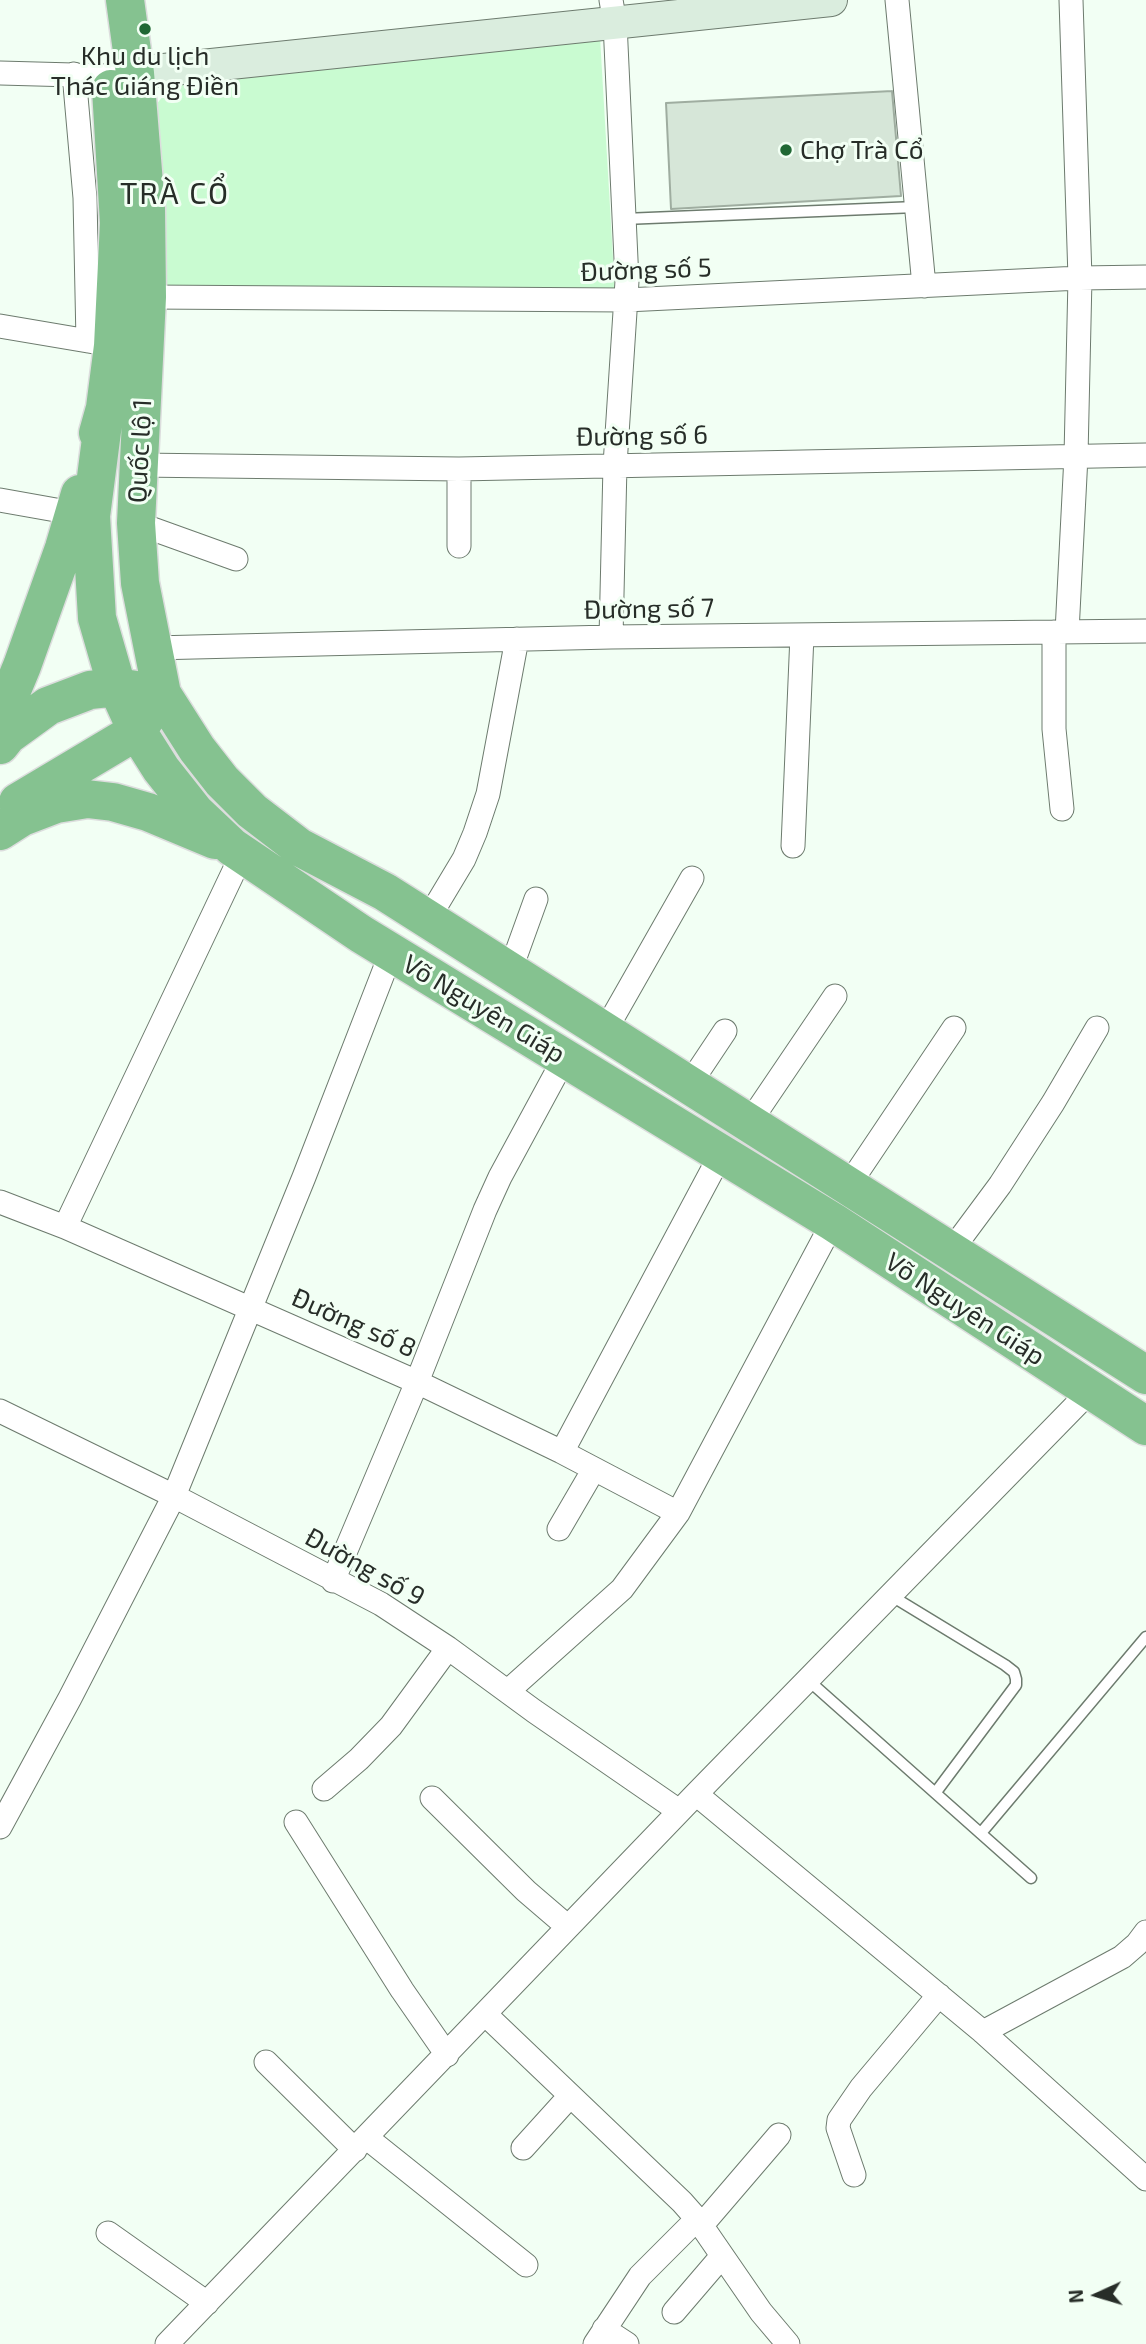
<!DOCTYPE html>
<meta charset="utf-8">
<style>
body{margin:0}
#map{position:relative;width:1146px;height:2344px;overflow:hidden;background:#f2fff4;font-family:"Exo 2",sans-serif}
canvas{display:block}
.north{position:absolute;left:1062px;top:2260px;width:70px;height:70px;-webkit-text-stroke:5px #f2fff4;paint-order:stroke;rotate:266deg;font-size:19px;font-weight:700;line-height:28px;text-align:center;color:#272d28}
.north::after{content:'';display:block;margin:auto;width:24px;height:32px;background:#272d28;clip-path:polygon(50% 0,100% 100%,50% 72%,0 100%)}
</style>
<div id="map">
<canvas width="1146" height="2344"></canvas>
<div class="north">N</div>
</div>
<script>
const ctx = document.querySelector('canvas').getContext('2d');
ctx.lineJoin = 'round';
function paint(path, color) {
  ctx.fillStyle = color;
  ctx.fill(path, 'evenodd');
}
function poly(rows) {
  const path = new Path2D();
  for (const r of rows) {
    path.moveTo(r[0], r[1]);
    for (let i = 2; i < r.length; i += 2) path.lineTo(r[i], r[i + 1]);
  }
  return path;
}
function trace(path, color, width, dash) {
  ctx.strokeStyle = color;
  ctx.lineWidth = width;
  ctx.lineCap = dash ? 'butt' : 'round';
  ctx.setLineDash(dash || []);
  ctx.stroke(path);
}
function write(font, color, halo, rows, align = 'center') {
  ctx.font = font + ' "Exo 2",sans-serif';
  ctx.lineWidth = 6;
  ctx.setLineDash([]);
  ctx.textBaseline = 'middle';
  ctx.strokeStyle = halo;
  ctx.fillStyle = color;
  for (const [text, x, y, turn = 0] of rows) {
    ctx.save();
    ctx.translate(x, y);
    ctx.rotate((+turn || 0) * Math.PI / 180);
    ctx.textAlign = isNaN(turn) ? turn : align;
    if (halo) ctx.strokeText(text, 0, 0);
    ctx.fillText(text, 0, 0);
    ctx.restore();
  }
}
const green = poly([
 [600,37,615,292,159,290,155,106,168,90,181,85]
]);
const building = poly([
 [892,91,901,196,671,209,666,103,892,91]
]);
const lane = poly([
 [624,219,916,207],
 [890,1595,1005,1665,1014,1672,1016,1679,1016,1685,936,1792],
 [808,1680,1031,1878],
 [981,1833,1146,1637]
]);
const street = poly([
 [611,0,615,23,627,281,615,465,611,637],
 [897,0,924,286],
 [0,73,110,76],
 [74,74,85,198,88,341],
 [147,297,626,300,1080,278,1146,277],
 [0,326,100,343],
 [138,465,459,469,1146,455],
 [0,500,84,515],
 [136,523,236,559],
 [459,546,459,469],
 [1054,632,1054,729,1062,809],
 [1067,632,1076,456,1080,278,1071,0],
 [153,648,611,637,1146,631],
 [793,846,802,635],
 [428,919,464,859,475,833,488,794,517,639],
 [510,971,536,899],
 [605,1031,692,878],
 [689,1085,725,1031],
 [749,1123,835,996],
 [848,1186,954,1028],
 [0,1202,65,1227,417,1382,562,1452,678,1513],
 [65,1227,242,854],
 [951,1251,1000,1185,1053,1103,1097,1028],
 [0,1411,174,1496,381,1604,448,1648,534,1711,679,1811],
 [562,1452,721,1154],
 [559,1529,594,1469],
 [333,1581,417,1382,485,1210,500,1177,565,1057],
 [508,1691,622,1589,678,1513,833,1222],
 [324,1789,359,1759,391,1726,448,1648],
 [696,1794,983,2032,1146,2179],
 [432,1798,526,1891,568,1927],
 [296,1822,402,1990,447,2055],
 [0,1827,70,1698,174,1496,304,1177,391,953],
 [485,2014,682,2202,697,2219,761,2312,788,2344],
 [983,2032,1122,1957,1137,1944,1146,1932],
 [266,2062,355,2150],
 [367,2138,526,2265],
 [523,2148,570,2096],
 [854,2175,838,2128,839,2120,861,2088,939,1995],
 [701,2226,779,2135],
 [108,2233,207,2303],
 [674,2312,722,2256],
 [604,2329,627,2344],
 [167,2344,696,1794,1090,1391],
 [595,2344,640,2276,697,2219]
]);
const secondary = poly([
 [135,73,831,0]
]);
const highway = poly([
 [125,0,135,73,146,208,147,297,136,523,140,583,162,694,197,749,222,781,252,811,299,847,385,892,1146,1375],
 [105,408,91,516,97,618,117,687,137,731,161,769,195,812,232,847,361,934,833,1222,1146,1426],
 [98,433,105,408,113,346,119,223,111,89],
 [0,719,22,666,64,548,80,494],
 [0,745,8,735,48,706,90,690,117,687,142,691],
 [18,802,137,731,151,710],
 [0,831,22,817,56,804,87,799,113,802,148,812,215,840]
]);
const markers = [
 [145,29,7,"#206834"],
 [786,150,7,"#206834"]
];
const poiNames = [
 ["Khu du lịch",145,56],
 ["Thác Giáng Điền",145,86],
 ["Chợ Trà Cổ",800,150,"left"]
];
const streetNames = [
 ["Đường số 5",646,270,-2],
 ["Đường số 6",642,436,-1],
 ["Quốc lộ 1",140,451,-87],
 ["Đường số 7",649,609,-1],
 ["Võ Nguyên Giáp",484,1009,31],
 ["Võ Nguyên Giáp",965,1309,33],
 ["Đường số 8",354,1323,24],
 ["Đường số 9",365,1567,29]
];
const quarterNames = [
 ["TRÀ CỔ",175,194]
];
paint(green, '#c9fbd1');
paint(building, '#d6e6d8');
trace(building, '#9fada0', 2);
trace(lane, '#6d7b6e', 13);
trace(street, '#6d7b6e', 25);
trace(secondary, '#6d7b6e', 34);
trace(highway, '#dcdddd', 41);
trace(lane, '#fff', 10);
trace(street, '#fff', 23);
trace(secondary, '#daedde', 32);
trace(highway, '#85c290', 38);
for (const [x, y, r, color] of markers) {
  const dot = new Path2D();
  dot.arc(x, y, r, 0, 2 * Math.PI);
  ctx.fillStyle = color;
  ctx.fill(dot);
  trace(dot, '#f2fff4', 2.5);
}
write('26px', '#272d28', '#f2fff4', poiNames);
write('26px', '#272d28', '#f2fff4', streetNames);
ctx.letterSpacing = '2px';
write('30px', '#272d28', '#f2fff4', quarterNames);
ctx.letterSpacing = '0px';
</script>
